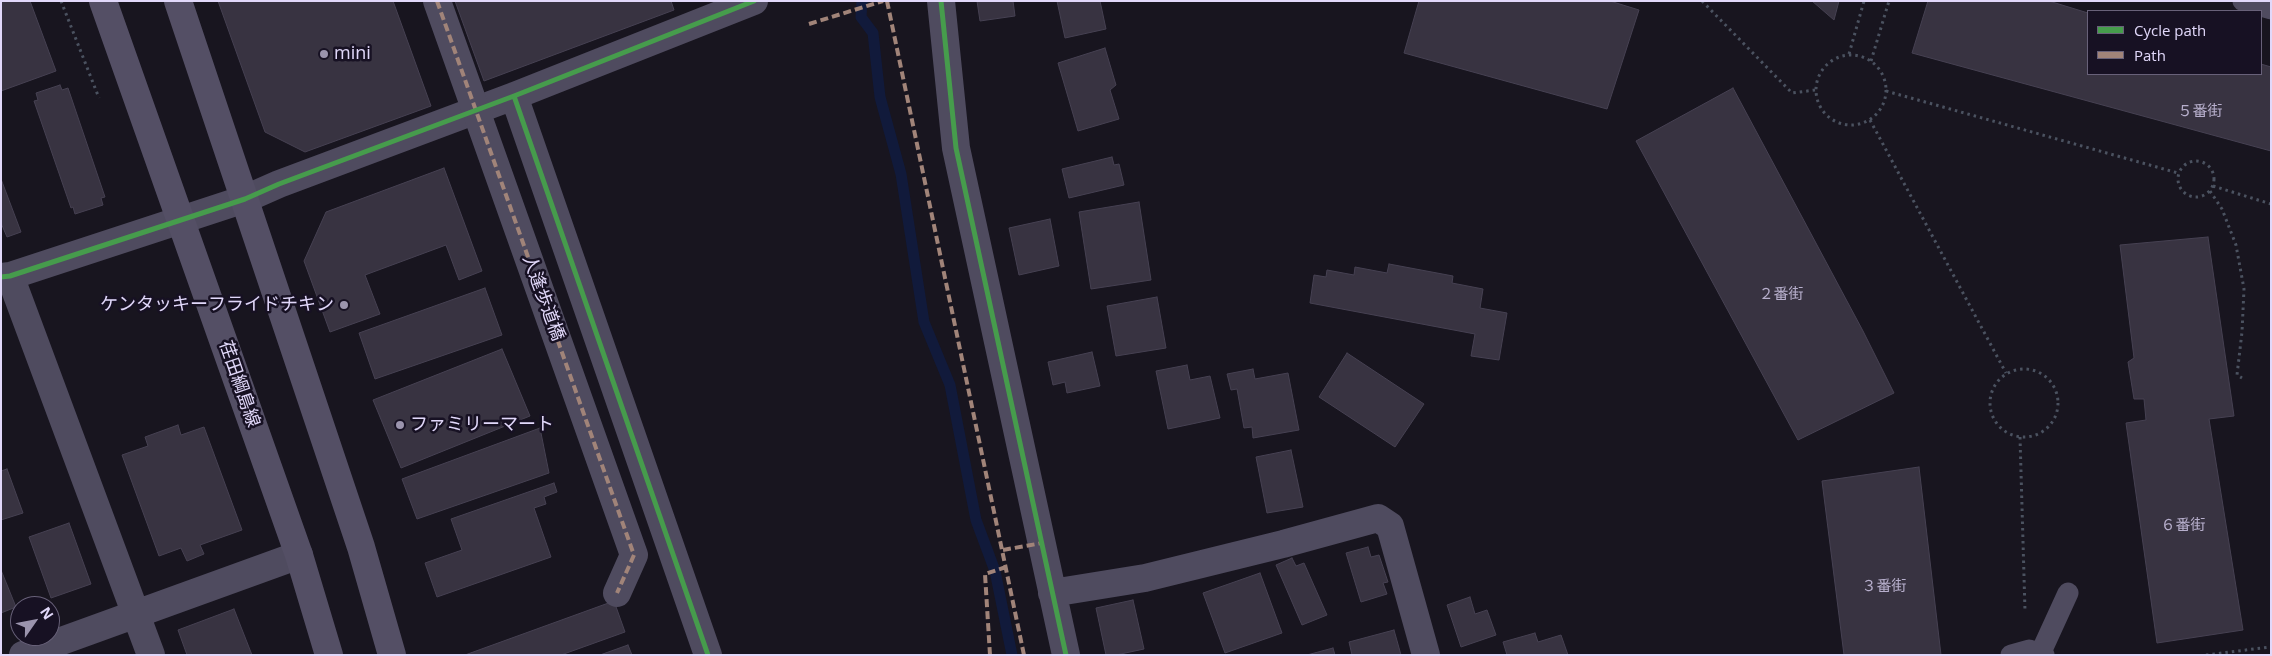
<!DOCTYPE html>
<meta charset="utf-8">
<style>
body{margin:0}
#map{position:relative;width:2272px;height:656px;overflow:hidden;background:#18151f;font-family:"Open Sans",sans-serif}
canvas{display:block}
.frame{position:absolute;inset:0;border:2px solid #e1d8fa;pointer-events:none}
.legend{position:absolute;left:2087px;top:10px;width:175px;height:65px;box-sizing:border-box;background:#171123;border:1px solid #686179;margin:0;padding:6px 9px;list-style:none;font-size:15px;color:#e1d8fa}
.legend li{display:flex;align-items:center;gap:10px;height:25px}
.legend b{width:25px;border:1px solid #686179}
.north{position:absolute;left:10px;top:596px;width:50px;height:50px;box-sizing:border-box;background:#171123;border:1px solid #686179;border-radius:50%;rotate:57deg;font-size:14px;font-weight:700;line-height:20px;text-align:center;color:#e1d8fa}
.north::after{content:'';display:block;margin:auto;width:18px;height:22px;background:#9b94ad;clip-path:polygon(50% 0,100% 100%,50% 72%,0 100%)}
</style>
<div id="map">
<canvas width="2272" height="656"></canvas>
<div class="frame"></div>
<ul class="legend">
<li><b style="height:6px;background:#469c4c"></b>Cycle path</li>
<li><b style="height:6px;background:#a18479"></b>Path</li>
</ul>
<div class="north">N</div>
</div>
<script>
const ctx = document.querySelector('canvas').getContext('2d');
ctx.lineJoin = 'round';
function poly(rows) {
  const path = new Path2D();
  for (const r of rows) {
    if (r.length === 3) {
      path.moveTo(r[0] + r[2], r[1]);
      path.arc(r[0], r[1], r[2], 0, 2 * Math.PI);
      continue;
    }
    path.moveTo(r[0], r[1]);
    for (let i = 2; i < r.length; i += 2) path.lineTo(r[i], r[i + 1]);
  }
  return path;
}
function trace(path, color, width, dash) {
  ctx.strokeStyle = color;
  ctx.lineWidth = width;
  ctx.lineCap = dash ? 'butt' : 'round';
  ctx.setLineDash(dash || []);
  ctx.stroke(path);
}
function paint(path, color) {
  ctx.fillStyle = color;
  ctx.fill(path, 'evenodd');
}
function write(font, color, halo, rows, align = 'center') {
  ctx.font = font + ' "Open Sans","Noto Sans JP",sans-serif';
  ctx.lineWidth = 5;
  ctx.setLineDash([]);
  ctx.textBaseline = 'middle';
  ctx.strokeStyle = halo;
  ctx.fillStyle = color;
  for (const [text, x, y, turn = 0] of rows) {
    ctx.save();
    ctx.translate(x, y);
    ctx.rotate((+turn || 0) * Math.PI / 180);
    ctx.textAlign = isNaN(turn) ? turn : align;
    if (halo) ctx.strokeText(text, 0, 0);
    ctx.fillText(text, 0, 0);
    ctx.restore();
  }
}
const stream = poly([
 [862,1,861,17,873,33,880,97,901,174,924,322,950,385,976,520,995,571,1012,655]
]);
const building = poly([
 [1,1,30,1,56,71,1,91,1,1],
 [218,1,393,1,431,106,305,152,265,132,218,1],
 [455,1,671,1,674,10,484,81,455,1],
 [977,1,1013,1,1015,16,980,21,977,1],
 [1057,1,1100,1,1106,29,1065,38,1057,1],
 [1419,1,1610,1,1639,10,1607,109,1404,53,1419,1],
 [1812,1,1839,1,1834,20,1812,1],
 [1928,1,2049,1,2088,13,2088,74,2261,74,2261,64,2271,67,2271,151,1912,53,1928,1],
 [1105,48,1116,85,1110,90,1119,119,1078,131,1058,63,1105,48],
 [60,85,62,90,68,88,105,197,101,198,103,205,75,214,73,207,71,208,34,101,38,100,36,93,60,85],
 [1733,88,1863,331,1894,393,1798,440,1636,141,1733,88],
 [1112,157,1114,165,1119,164,1124,185,1069,198,1062,169,1112,157],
 [444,168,482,271,459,280,446,245,365,275,380,314,330,332,304,261,326,212,444,168],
 [1,179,21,232,7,237,1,223,1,179],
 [1139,202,1151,280,1091,289,1079,212,1139,202],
 [1050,219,1059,266,1019,275,1009,228,1050,219],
 [2208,237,2234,416,2209,419,2243,630,2157,643,2126,423,2146,420,2144,399,2134,399,2128,362,2134,358,2120,245,2208,237],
 [1389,264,1453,276,1452,283,1483,289,1480,308,1507,313,1499,360,1471,356,1475,334,1310,303,1314,275,1326,277,1327,270,1354,275,1355,267,1387,273,1389,264],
 [485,288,502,335,375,379,359,333,485,288],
 [1157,297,1166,348,1116,356,1107,306,1157,297],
 [502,349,530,416,401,468,373,400,502,349],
 [1092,352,1100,386,1067,393,1065,382,1053,385,1048,362,1092,352],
 [1347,353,1424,404,1395,447,1319,397,1347,353],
 [1187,365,1190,380,1210,376,1220,418,1168,429,1156,371,1187,365],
 [1253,369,1255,379,1288,373,1299,430,1253,438,1252,427,1244,428,1237,389,1231,390,1227,374,1253,369],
 [178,425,181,435,204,427,242,530,200,545,204,554,187,561,181,548,159,556,122,455,148,446,145,437,178,425],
 [540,428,549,473,417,519,402,479,540,428],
 [1291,450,1303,507,1267,513,1256,457,1291,450],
 [1919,467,1941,655,1844,655,1822,481,1919,467],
 [7,469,23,513,1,520,1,471,7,469],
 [554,483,557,492,544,497,546,504,534,508,551,557,437,597,425,563,462,550,451,519,554,483],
 [69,523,91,584,51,598,29,537,69,523],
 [1368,547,1371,557,1379,555,1388,582,1383,583,1387,594,1361,602,1346,553,1368,547],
 [1292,558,1296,566,1304,563,1327,615,1302,625,1276,565,1292,558],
 [1,570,16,607,1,613,1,570],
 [1260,573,1282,633,1225,653,1203,593,1260,573],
 [1470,597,1475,614,1487,610,1496,635,1461,647,1447,605,1470,597],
 [1133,600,1144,649,1116,655,1106,655,1096,608,1133,600],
 [614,601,625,632,561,655,465,655,614,601],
 [234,609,252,655,187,655,178,630,234,609],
 [1394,630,1401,655,1352,655,1349,642,1394,630],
 [1535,633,1538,642,1561,635,1568,655,1507,655,1503,642,1535,633],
 [628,645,632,655,600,655,628,645],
 [1333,648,1335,655,1307,655,1333,648]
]);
const path = poly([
 [61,1,99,98],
 [1702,1,1792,93,1815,90],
 [1849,54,1864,1],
 [1851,90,35],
 [1871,61,1889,1],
 [1886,91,2178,173],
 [1870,120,2006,373],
 [2196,179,18],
 [2213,186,2271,204],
 [2210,191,2222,209,2236,245,2244,289,2242,332,2237,375,2242,378],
 [2024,403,34],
 [2020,437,2025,611],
 [2206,655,2270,647]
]);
const service = poly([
 [2243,1,2271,9],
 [2041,652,2068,593],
 [2011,655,2029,650,2044,655]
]);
const minor = poly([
 [941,1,956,148,1066,655],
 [514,96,708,655],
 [10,276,151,655],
 [1,277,10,276,245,199,279,184,514,96,754,1],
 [1052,593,1145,578,1283,544,1378,518,1390,526,1426,655],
 [23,655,299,555]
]);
const secondary = poly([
 [103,1,299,555,329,655],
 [178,1,361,547,392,655]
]);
const pedestrianBridge = poly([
 [437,1,634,555,617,593]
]);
const quiet = poly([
 [437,1,634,555,617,593],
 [887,1,1024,655],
 [809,24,883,1],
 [1003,550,1042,543],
 [990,655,985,574,1006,567]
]);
const cycleway = poly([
 [941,1,956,148,1066,655],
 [514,96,708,655],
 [1,277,10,276,245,199,279,184,514,96,754,1]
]);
const markers = [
 [324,54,5,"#9b94ad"],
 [344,305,5,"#9b94ad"],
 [400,425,5,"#9b94ad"]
];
const numberNames = [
 ["５番街",2200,112],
 ["２番街",1781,295],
 ["６番街",2183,526],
 ["３番街",1884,587]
];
const poiNames = [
 ["mini",334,54],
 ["ケンタッキーフライドチキン",334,305,"right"],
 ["ファミリーマート",410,425]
];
const streetNames = [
 ["人逢歩道橋",543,298,70],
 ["荏田綱島線",239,384,71]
];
trace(stream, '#111a3b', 11);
paint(building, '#383341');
trace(building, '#464152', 1);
trace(path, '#4b5260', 3, [2.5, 4]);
trace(service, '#4f4b5f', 21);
trace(minor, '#4f4b5f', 28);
trace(secondary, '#544f65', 28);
trace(pedestrianBridge, '#4f4b5f', 28);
trace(quiet, '#a18479', 4, [8, 4]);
trace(cycleway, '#469c4c', 5);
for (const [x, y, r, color] of markers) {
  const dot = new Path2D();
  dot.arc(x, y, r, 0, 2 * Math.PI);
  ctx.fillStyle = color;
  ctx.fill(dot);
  trace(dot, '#171123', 2);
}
write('15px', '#b7afcc', null, numberNames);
write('18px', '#e1d8fa', '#171123', poiNames, 'left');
write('18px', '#e1d8fa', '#171123', streetNames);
</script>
